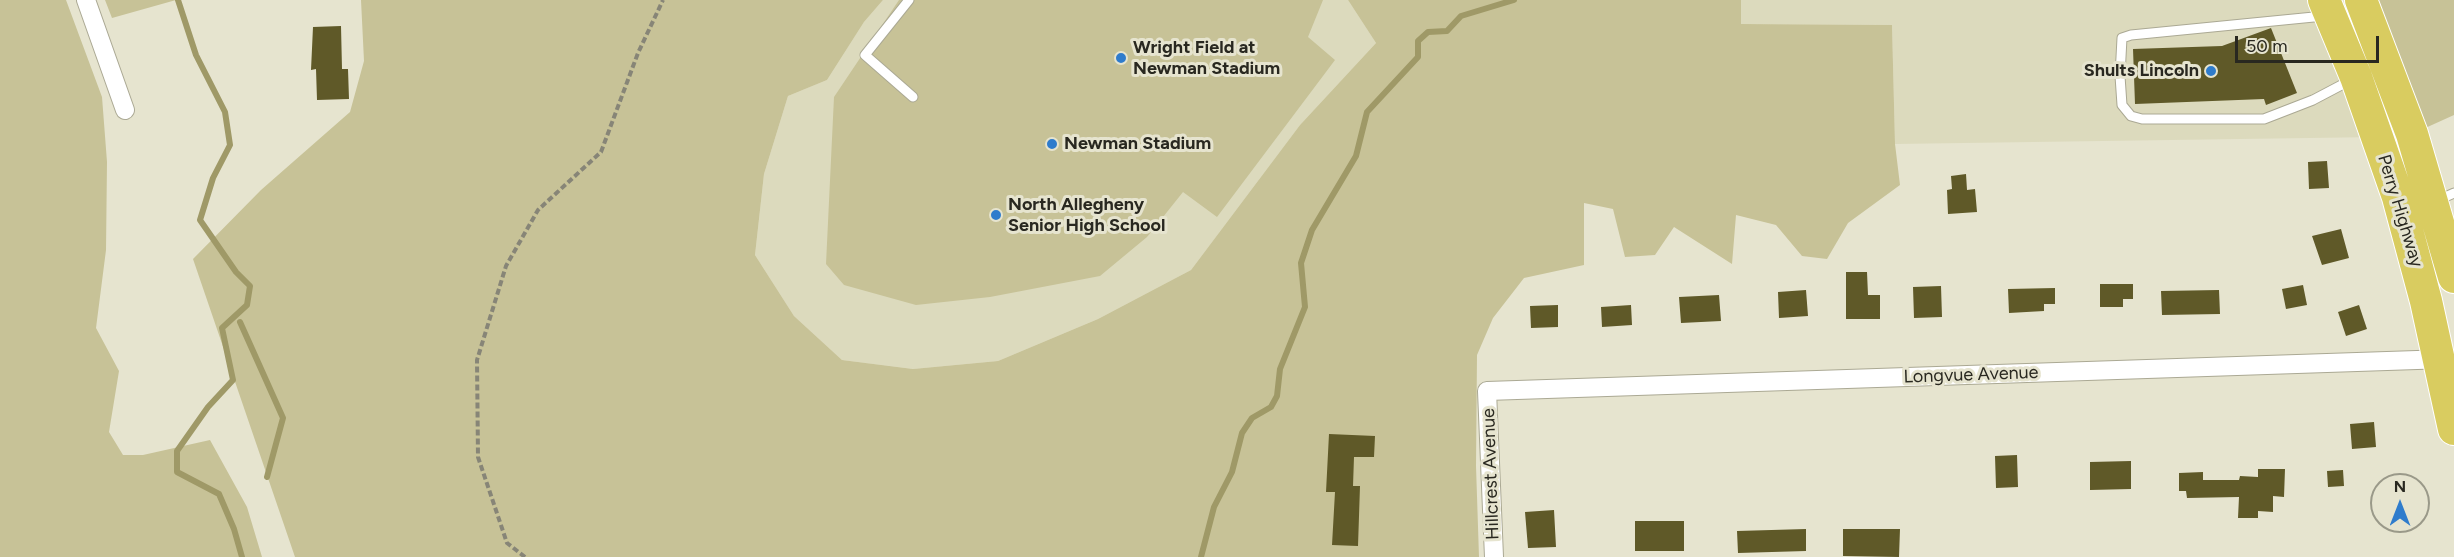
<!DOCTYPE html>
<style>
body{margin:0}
#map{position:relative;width:2454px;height:557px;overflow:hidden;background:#e6e4cf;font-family:Figtree,sans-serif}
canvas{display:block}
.north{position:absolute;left:2370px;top:473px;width:60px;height:60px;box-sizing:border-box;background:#e6e4cf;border:2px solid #9a9989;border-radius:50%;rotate:0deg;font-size:16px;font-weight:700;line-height:24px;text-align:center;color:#292820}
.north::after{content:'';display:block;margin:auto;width:21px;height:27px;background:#2f7ccc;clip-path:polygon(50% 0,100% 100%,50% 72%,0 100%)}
.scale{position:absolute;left:2235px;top:36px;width:144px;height:27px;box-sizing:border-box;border:3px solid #292820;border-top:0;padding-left:8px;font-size:18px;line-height:21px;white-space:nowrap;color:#292820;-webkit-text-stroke:4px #e6e4cf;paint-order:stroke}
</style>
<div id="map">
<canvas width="2454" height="557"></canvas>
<div class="north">N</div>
<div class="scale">50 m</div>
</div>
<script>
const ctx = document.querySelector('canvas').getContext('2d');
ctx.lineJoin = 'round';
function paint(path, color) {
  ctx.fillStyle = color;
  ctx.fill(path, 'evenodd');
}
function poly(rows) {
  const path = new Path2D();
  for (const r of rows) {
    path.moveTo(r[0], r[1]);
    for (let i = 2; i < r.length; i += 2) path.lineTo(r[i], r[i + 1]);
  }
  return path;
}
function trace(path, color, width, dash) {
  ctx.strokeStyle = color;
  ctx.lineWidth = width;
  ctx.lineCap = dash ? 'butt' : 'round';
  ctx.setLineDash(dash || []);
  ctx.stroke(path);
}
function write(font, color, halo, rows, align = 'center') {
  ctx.font = font + ' Figtree,sans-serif';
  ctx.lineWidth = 6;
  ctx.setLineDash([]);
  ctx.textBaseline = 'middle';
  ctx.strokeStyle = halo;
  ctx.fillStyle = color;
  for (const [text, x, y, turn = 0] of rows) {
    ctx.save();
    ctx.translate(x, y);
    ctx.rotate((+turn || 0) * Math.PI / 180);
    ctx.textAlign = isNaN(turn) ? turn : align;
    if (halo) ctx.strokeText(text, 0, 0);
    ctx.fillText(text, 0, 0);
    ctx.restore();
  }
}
const built = poly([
 [883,0,1348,0,1376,43,1300,125,1191,270,1098,319,998,361,913,369,842,360,794,316,755,255,764,174,788,96,827,80,864,22],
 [1741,0,2324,0,2378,137,1895,144,1892,25,1741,24]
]);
const green = poly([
 [0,0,66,0,102,97,107,162,106,250,96,328,119,371,109,432,123,455,143,455,210,440,247,507,262,557,0,557],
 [105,0,176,0,112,18],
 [361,0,883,0,864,22,827,80,788,96,764,174,755,255,794,316,842,360,913,369,998,361,1098,319,1191,270,1300,125,1376,43,1348,0,1741,0,1741,24,1892,25,1895,144,1900,185,1848,223,1827,259,1802,256,1776,225,1736,215,1732,264,1674,227,1655,255,1625,257,1613,209,1584,203,1584,265,1524,278,1493,318,1477,355,1476,466,1479,557,295,557,193,259,261,190,350,112,364,61],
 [899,0,1323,0,1308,37,1335,60,1217,217,1183,192,1147,237,1100,276,990,297,916,305,844,285,826,264,834,97],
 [2361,0,2454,0,2454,115,2412,134]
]);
const stream = poly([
 [178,0,196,55,225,112,230,145,213,178,200,220,236,272,250,286,247,305,222,328,233,380,208,407,177,451,177,472,219,494,234,529,242,557],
 [240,322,283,418,267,477],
 [1201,557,1214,507,1232,472,1242,433,1252,418,1271,407,1277,396,1280,369,1305,307,1301,263,1312,230,1356,156,1367,112,1418,57,1418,41,1428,32,1447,31,1461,16,1514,0]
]);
const building = poly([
 [341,26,342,69,348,69,349,99,317,100,316,69,311,70,313,27],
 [2271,28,2297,93,2266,105,2264,99,2135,104,2133,49,2222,46],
 [2327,161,2329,188,2309,189,2308,162],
 [1966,174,1967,190,1975,189,1977,212,1948,214,1947,190,1952,189,1951,176],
 [2341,229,2349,258,2322,265,2312,236],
 [1846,272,1867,272,1868,295,1880,295,1880,319,1846,319],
 [2100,284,2133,284,2133,299,2123,299,2123,307,2100,307],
 [2303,285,2307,305,2286,309,2282,289],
 [1941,286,1942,317,1914,318,1913,287],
 [2055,288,2055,304,2044,304,2044,311,2009,313,2008,289],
 [1806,290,1808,316,1779,318,1778,292],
 [2219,290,2220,314,2162,315,2161,291],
 [1719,295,1721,321,1681,323,1679,297],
 [1558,305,1558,327,1531,328,1530,306],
 [1631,305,1632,325,1602,327,1601,307],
 [2359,305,2367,329,2346,336,2338,312],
 [2374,422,2376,447,2352,449,2350,424],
 [1329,434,1375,436,1374,457,1354,457,1353,486,1360,486,1358,546,1332,545,1335,492,1326,492],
 [2017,455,2018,487,1996,488,1995,456],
 [2131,461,2131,489,2090,490,2090,462],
 [2258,469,2285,469,2284,497,2273,496,2273,512,2258,511,2258,518,2238,518,2239,497,2187,498,2186,491,2179,491,2179,473,2203,472,2203,480,2239,480,2240,476,2258,477],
 [2343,470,2344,486,2328,487,2327,471],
 [1554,510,1556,547,1528,548,1525,512],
 [1635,521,1684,521,1684,551,1635,551],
 [1806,529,1806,551,1738,553,1737,531],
 [1843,529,1900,529,1899,557,1843,556]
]);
const path = poly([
 [525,557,507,543,478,457,477,360,506,266,538,210,601,152,638,53,663,0]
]);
const lane = poly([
 [909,0,865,55,913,97],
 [2324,16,2131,35,2122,38,2120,76,2122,105,2131,116,2142,119,2264,119,2313,100,2351,80],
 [2436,201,2454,193]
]);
const street = poly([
 [86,0,125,110],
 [1494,557,1487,391,2447,359]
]);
const highway = poly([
 [2324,0,2356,77,2398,197,2426,301,2454,429],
 [2361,0,2412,134,2454,277]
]);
const markers = [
 [1121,58,6,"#2f7ccc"],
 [2211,71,6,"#2f7ccc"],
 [1052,144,6,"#2f7ccc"],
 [996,215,6,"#2f7ccc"]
];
const poiNames = [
 ["Wright Field at",1133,48],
 ["Newman Stadium",1133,69],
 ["Shults Lincoln",2199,71,"right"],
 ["Newman Stadium",1064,144],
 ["North Allegheny",1008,205],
 ["Senior High School",1008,226]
];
const streetNames = [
 ["Perry Highway",2400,211,73],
 ["Longvue Avenue",1971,375,-2],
 ["Hillcrest Avenue",1491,474,-92]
];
paint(built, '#dcdabd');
paint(green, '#c7c297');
trace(stream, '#9f9967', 6);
paint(building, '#5f5928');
trace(lane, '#aba994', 11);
trace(street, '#aba994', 20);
trace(highway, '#fff', 34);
trace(path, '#878577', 4, [6, 3]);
trace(lane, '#fff', 9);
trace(street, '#fff', 18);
trace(highway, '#d9cc60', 32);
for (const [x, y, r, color] of markers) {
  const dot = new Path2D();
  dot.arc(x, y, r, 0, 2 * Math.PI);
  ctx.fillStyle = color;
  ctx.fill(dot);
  trace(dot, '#e6e4cf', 2);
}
write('bold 18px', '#292820', '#e6e4cf', poiNames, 'left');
write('18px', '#292820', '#e6e4cf', streetNames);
</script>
